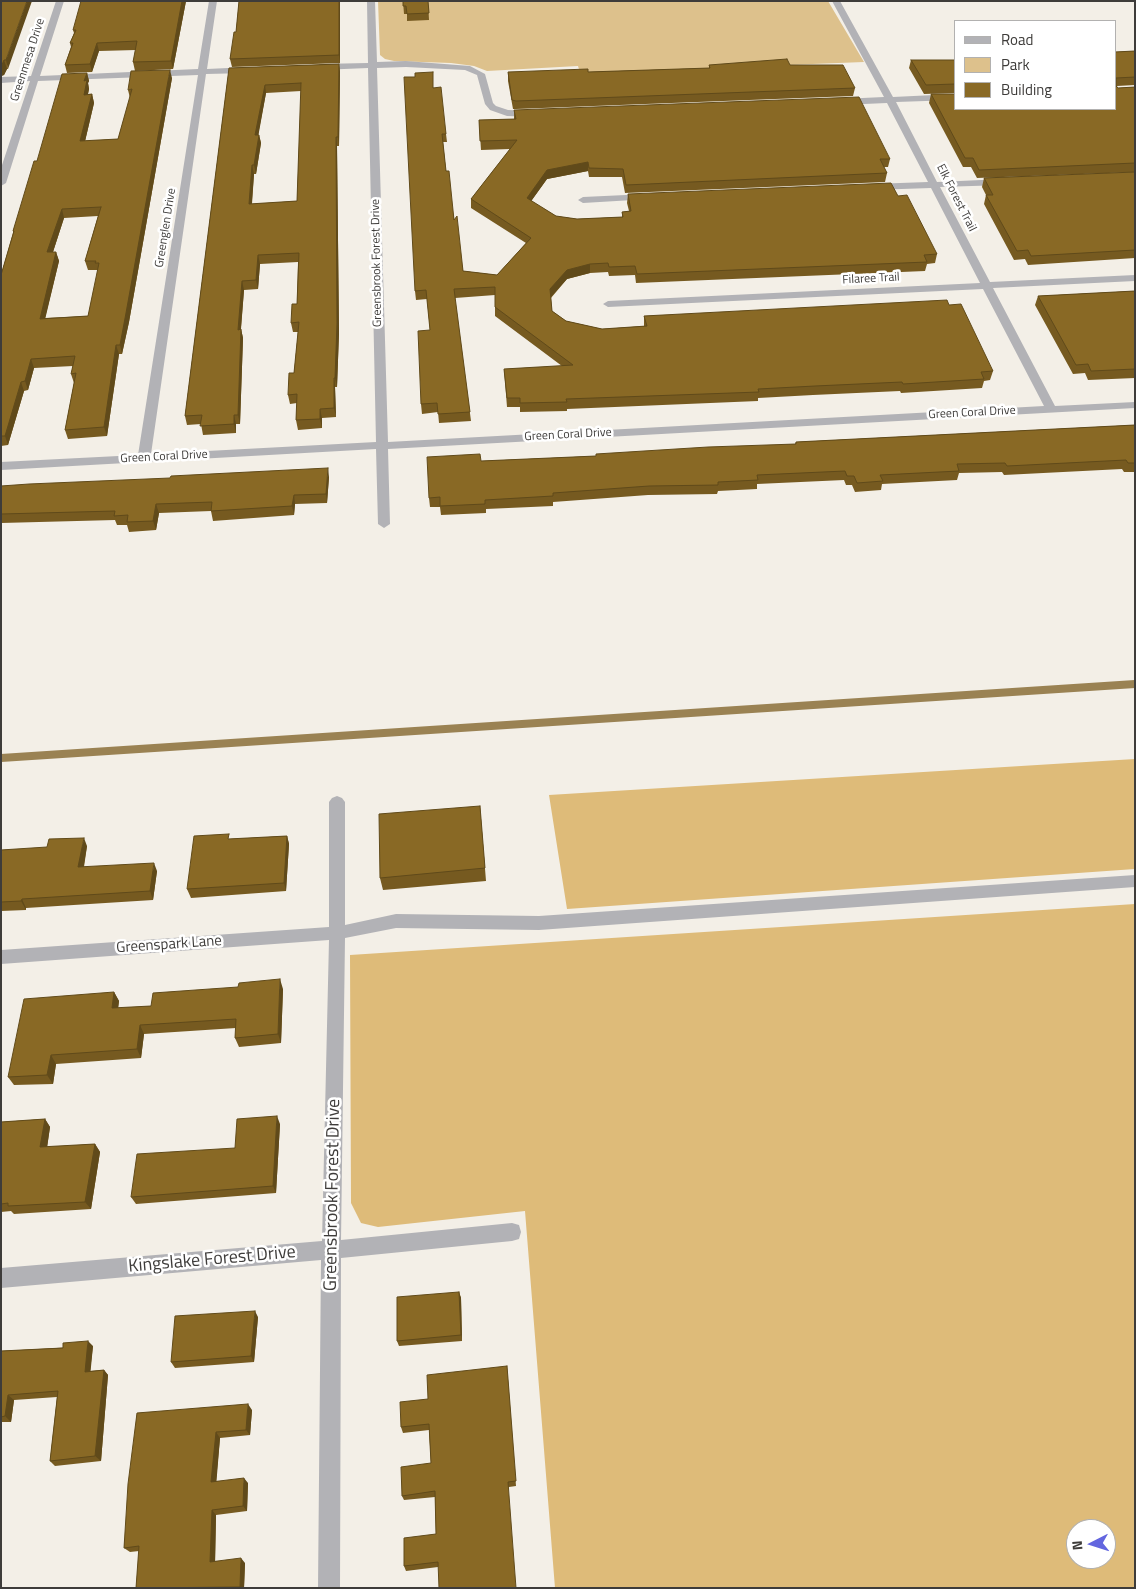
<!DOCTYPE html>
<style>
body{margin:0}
#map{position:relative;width:1136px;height:1589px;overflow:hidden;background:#f3efe7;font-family:"Titillium Web",sans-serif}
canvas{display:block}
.frame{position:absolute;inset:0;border:2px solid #3e3c3a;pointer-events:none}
.legend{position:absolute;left:954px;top:20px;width:162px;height:90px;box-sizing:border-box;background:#fff;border:1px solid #b2b1b0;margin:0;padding:6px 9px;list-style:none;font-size:15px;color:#3e3c3a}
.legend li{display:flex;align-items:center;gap:10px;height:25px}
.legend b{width:25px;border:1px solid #b2b1b0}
.north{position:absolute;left:1066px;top:1519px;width:50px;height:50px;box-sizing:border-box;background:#fff;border:1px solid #b2b1b0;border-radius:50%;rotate:265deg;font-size:14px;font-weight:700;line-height:20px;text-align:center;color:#3e3c3a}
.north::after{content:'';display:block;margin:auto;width:18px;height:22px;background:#6366df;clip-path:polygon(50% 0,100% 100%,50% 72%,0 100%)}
</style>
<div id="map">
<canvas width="1136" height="1589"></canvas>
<div class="frame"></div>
<ul class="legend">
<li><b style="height:6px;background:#b2b2b6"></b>Road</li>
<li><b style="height:14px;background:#ddc18c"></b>Park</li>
<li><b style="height:14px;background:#896925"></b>Building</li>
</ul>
<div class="north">N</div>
</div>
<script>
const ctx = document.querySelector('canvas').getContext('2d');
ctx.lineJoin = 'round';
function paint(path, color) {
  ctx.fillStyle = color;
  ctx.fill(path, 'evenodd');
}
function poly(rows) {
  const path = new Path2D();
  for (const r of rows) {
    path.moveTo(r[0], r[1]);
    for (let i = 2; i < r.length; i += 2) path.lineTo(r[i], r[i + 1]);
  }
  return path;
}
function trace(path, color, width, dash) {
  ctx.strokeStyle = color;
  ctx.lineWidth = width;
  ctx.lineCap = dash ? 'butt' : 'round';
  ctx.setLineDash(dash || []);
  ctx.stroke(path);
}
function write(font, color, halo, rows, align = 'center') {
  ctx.font = font + ' "Titillium Web",sans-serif';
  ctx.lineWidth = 5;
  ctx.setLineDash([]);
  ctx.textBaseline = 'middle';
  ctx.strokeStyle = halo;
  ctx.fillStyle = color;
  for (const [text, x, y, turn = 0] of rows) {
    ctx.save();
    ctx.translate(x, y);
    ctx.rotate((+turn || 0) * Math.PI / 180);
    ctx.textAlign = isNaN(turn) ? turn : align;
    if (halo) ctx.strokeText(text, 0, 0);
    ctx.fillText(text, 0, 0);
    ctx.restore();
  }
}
const green = poly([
 [378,1,828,1,864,62,580,73,578,66,487,71,474,66,451,63,394,61,385,59,380,55]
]);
const forest = poly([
 [1135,759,1135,869,567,909,549,795],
 [1135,904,1135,1588,555,1588,525,1211,378,1227,361,1223,351,1203,350,955],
 [1076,1529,1106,1529,1106,1559,1076,1559]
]);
const stream = poly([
 [1,758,1135,684]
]);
const minor = poly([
 [56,1,64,1,40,76,198,69,209,1,217,1,207,69,249,67,253,70,249,73,206,74,151,454,376,442,368,68,320,70,316,67,320,64,368,63,367,1,375,1,377,62,406,61,470,66,485,74,493,103,496,106,508,110,534,111,538,114,534,117,507,116,490,110,485,104,477,75,465,70,406,67,377,68,388,442,1044,406,983,289,608,307,603,304,608,301,980,283,931,188,872,190,867,187,872,184,928,182,887,103,841,105,837,102,841,99,884,97,832,1,840,1,893,97,955,94,955,100,896,102,937,182,1004,179,1009,182,1004,185,940,187,990,282,1135,275,1135,281,993,288,1055,406,1135,402,1135,408,388,449,390,524,384,528,378,524,376,449,1,470,1,462,138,455,198,75,38,81,6,183,1,186,1,168,30,81,1,83,1,77,31,76,56,1],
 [647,194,650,195,650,199,583,203,578,200,583,197,647,194],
 [337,796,342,798,345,802,345,925,396,914,539,916,1135,875,1135,887,539,930,396,928,345,938,341,1240,512,1223,519,1225,521,1232,519,1239,512,1241,341,1258,340,1588,318,1588,321,1260,1,1288,1,1268,322,1241,329,940,1,964,1,950,329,927,329,802,332,798,337,796]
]);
const wall = poly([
 [1,1,8,69,7,69,4,75,1,76],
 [186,1,173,69,135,71,133,62,136,50,99,51,92,72,67,73,65,65,71,47,70,43,74,33,73,30],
 [239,1,340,1,340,63,232,67,230,59,236,32],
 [403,1,428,1,429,20,407,21,407,14,404,14],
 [1135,51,1135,85,1117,86,1118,88,1135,87,1135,172,977,178,971,167,963,167,929,103,931,94,955,109,1115,52],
 [911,60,955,60,955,93,924,94,909,68],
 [339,64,340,72,339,146,337,146,339,333,337,387,335,387,336,417,322,418,322,428,298,430,296,420,297,403,290,404,288,395,294,373,298,332,293,332,291,323,297,304,298,262,260,264,258,289,244,290,241,329,243,338,240,424,236,424,236,433,203,435,201,424,187,425,185,416,229,68],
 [301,91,297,201,252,204,254,174,256,174,261,143,259,135,258,135,266,93],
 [709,65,790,65,855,88,853,96,516,109,513,109,508,81,508,72,588,72,709,68],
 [87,73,89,81,88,83,89,89,88,94,92,94,94,103,85,141,118,139,130,98,128,90,172,78,129,322,122,354,119,354,107,436,68,439,65,430,74,383,71,374,73,366,34,368,28,390,24,391,8,445,1,446,1,275,13,233,13,231,37,161],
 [98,216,85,261,88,270,97,270,98,272,88,316,45,318,59,261,56,252,53,252,64,218],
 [415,77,434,88,446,134,447,142,443,142,446,171,463,271,497,275,526,243,471,208,471,199,510,149,481,150,479,120,514,119,514,110,890,159,888,167,884,167,887,173,885,182,625,193,622,177,589,177,588,171,547,179,531,201,556,216,577,219,622,217,622,212,629,211,627,203,628,194,898,196,937,254,935,263,927,264,925,271,636,283,635,275,609,276,608,272,590,273,567,279,551,298,552,311,566,321,602,329,644,326,644,316,949,305,993,371,990,380,984,381,982,388,901,393,900,391,813,395,758,398,758,401,567,409,567,411,520,412,520,407,507,407,504,369,562,366,495,316,495,295,455,298,471,421,439,423,438,412,422,414,421,404,430,330,427,299,416,300,415,291],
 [1135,172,1135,258,1028,265,1025,259,1014,260,984,204,986,195,982,187,984,178],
 [1135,291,1135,378,1088,380,1085,373,1073,374,1035,305,1038,296],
 [1135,425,1135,472,1124,472,1122,469,1004,475,1002,472,959,473,957,480,882,484,881,490,855,492,852,485,846,485,844,480,757,484,757,489,718,491,717,494,648,495,553,502,553,506,486,509,486,513,441,515,440,507,430,507,429,498,481,461,596,456,795,444,796,442],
 [329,477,327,503,295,504,294,515,213,521,211,511,159,513,156,530,129,532,127,525,117,525,115,520,1,523,1,486],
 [480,806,486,881,383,890,380,878],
 [287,836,289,844,286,891,191,898,187,889,230,839],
 [87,846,84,867,157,871,153,900,26,908,26,910,1,911,1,850],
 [283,989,281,1043,239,1047,235,1038,236,1028,144,1034,141,1058,56,1064,53,1084,14,1085,8,1077,114,992,119,1001,118,1008,151,1006],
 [45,1119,50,1127,47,1147,95,1144,100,1152,91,1209,14,1214,11,1211,1,1212,1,1122],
 [280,1124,276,1193,136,1204,131,1197,235,1148],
 [459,1292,461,1298,462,1341,399,1346,397,1341],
 [258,1317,254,1362,175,1368,171,1362],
 [93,1346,90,1371,104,1370,108,1375,101,1461,55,1466,50,1461,57,1397,14,1400,11,1422,1,1422,1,1351],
 [507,1366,516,1486,509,1487,438,1567,406,1571,404,1566,436,1534,435,1497,404,1500,402,1496,431,1463,429,1430,403,1433,401,1427,428,1399],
 [252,1410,250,1435,220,1438,216,1481,248,1483,247,1511,216,1515,215,1561,245,1563,244,1588,136,1588,139,1551,130,1552,124,1548,137,1413]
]);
const shadedWall = poly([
 [27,1,32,1,8,69,6,60],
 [182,1,186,1,173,69,171,61],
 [339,1,340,1,340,63,339,55],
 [97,43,99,51,92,72,90,64],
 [4,60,7,69,4,75,1,76,1,67],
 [339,64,340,72,339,146,338,137],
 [170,70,172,78,129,322,122,354,120,345],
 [87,73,89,81,88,83,89,89,86,103,84,95,84,81],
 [265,85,266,93,257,143,255,135],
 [92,94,94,103,83,150,80,141],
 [259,135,261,143,256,174,254,165],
 [336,137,337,146,339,333,337,387,335,378],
 [588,162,588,171,547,179,527,207,527,198,547,170],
 [252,165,254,174,251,213,249,204],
 [62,209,64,218,50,261,47,252],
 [56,252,59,261,43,328,40,319],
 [258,255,260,264,258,289,256,280],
 [590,264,590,273,567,279,550,298,550,289,567,270],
 [242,281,244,290,240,339,238,330],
 [241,329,243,338,240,424,238,415],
 [116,345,119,354,107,436,104,427],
 [31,359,34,368,28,390,25,381],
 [334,378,335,387,336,417,334,408],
 [21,382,24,391,8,445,5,436],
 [320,409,322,418,322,428,320,419],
 [234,415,236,424,236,433,234,424],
 [328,468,329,477,327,503,326,494],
 [294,495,295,504,294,515,292,506],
 [156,504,159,513,156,530,153,521],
 [287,836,289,844,286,891,284,883],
 [84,838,87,846,82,876,78,867],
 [154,863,157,871,153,900,150,891],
 [22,899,26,908,26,910,21,901],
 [280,979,283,989,281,1043,278,1034],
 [114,992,119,1001,117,1017,112,1008],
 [140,1025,144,1034,141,1058,137,1049],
 [51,1055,56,1064,53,1084,47,1075],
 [277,1116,280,1124,276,1193,273,1186],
 [45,1119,50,1127,46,1155,40,1147],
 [95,1144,100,1152,91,1209,85,1202],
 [459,1292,461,1298,462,1341,461,1335],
 [255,1311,258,1317,254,1362,251,1356],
 [88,1341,93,1346,90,1377,85,1372],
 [104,1370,108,1375,101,1461,95,1456],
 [8,1395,14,1400,11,1422,5,1416],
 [248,1404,252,1410,250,1435,246,1430],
 [216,1432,220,1438,216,1487,211,1482],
 [244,1478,248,1483,247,1511,243,1506],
 [212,1510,216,1515,215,1566,210,1562],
 [241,1558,245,1563,244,1588,240,1587]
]);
const building = poly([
 [1,1,27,1,6,60,4,60,1,67,1,1],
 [81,1,182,1,171,61,133,62,137,41,97,43,90,64,65,65,73,43,70,43,76,30,73,30,81,1],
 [239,1,339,1,339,55,230,59,234,32,236,32,239,1],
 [403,1,428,1,429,13,407,14,406,6,403,6,403,1],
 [1135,51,1135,77,1116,78,1116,86,1118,88,1135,87,1135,163,979,170,973,158,965,158,931,94,955,94,955,109,1115,109,1115,52,1135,51],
 [787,59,790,65,843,65,855,88,516,101,512,100,508,72,588,69,588,72,710,68,709,65,787,59],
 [911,60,955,60,955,84,926,85,911,60],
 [339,64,338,137,336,137,337,324,335,378,334,378,334,408,320,409,320,419,296,420,297,394,288,395,289,373,294,373,299,322,291,323,292,304,297,304,299,253,258,255,256,280,242,281,238,330,241,329,238,415,234,415,234,424,200,426,202,415,185,416,229,68,339,64],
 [301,83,297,201,249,204,252,165,254,165,259,135,255,135,265,85,301,83],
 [170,70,126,313,120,345,116,345,104,427,65,430,76,373,71,374,75,356,31,359,25,381,21,382,5,436,1,436,1,275,14,231,13,231,34,161,37,161,62,74,87,73,84,81,87,80,84,95,92,94,80,141,118,139,132,89,128,90,131,71,170,70],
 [101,207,85,261,96,261,95,263,99,263,88,316,40,319,56,252,47,252,62,209,101,207],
 [433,72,433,88,441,87,446,134,442,134,446,171,449,171,454,220,457,216,463,271,497,275,531,238,471,199,517,140,480,141,479,120,516,119,514,110,859,97,890,159,880,159,887,173,626,185,623,169,589,168,588,162,547,170,527,198,556,216,577,219,623,217,622,212,631,211,628,194,891,183,898,196,907,195,937,254,924,255,927,262,637,274,635,266,609,267,608,263,590,264,567,270,550,289,552,311,566,321,602,329,647,326,644,316,947,300,949,305,961,304,993,371,981,372,984,379,903,384,902,382,815,386,758,389,759,392,566,399,567,402,520,403,520,398,507,398,504,369,573,365,495,307,495,287,454,289,470,412,438,414,437,403,421,404,418,331,430,330,426,290,415,291,404,77,415,77,415,73,433,72],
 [1135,172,1135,250,1031,256,1028,250,1017,251,986,195,993,195,984,178,1135,172],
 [1135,291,1135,369,1091,371,1088,364,1076,365,1038,296,1135,291],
 [1135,425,1135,463,1128,463,1126,460,1007,466,1005,463,957,464,959,471,880,475,883,481,857,483,854,476,847,476,845,471,757,475,758,480,718,482,718,485,649,486,553,493,553,496,485,500,485,504,440,506,440,497,429,498,427,457,480,454,481,461,596,456,596,454,708,447,796,444,796,442,1135,425],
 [328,468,326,494,294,495,292,506,211,511,212,502,156,504,153,521,127,522,128,515,114,516,115,511,1,514,1,486,29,484,170,478,171,476,328,468],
 [480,806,485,868,380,878,379,814,480,806],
 [229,834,228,839,287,836,284,883,187,889,194,836,229,834],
 [84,838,78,867,154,863,150,891,22,899,21,901,1,902,1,850,47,847,49,839,84,838],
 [280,979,278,1034,235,1038,236,1019,140,1025,137,1049,51,1055,47,1075,8,1077,24,999,114,992,112,1008,151,1006,153,993,238,987,239,983,280,979],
 [277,1116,273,1186,131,1197,137,1154,235,1148,237,1119,277,1116],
 [45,1119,40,1147,95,1144,85,1202,8,1206,8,1203,1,1204,1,1122,45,1119],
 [459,1292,461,1335,397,1341,397,1297,459,1292],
 [255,1311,251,1356,171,1362,175,1316,255,1311],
 [88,1341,85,1372,104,1370,95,1456,50,1461,58,1391,8,1395,5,1416,1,1417,1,1351,63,1348,63,1343,88,1341],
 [507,1366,516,1481,508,1482,516,1588,439,1588,438,1562,404,1566,404,1538,436,1534,435,1491,402,1496,401,1467,431,1463,429,1424,401,1427,400,1402,428,1399,427,1375,507,1366],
 [248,1404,246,1430,216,1432,211,1482,244,1478,243,1506,212,1510,210,1562,241,1558,240,1587,136,1588,139,1546,124,1548,128,1484,137,1413,248,1404]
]);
const farStreetnames = [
 ["Greenmesa Drive",28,60,-72],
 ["Elk Forest Trail",956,198,63],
 ["Greenglen Drive",166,228,-81],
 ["Greensbrook Forest Drive",377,263,-91],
 ["Filaree Trail",871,279,-3],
 ["Green Coral Drive",972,413,-3],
 ["Green Coral Drive",568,435,-3],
 ["Green Coral Drive",164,457,-3]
];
const streetNames = [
 ["Greenspark Lane",169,945,-4]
];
const nearStreetnames = [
 ["Greensbrook Forest Drive",333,1195,-89],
 ["Kingslake Forest Drive",212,1260,-5]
];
paint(green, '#ddc18c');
paint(forest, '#debb79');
trace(stream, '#9a8253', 8);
paint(minor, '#b2b2b6');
paint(wall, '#765a20');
paint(shadedWall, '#604a1a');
paint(building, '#896925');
trace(building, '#604a1a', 1);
write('12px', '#3e3c3a', '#fff', farStreetnames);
write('15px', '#3e3c3a', '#fff', streetNames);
write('18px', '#3e3c3a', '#fff', nearStreetnames);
</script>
